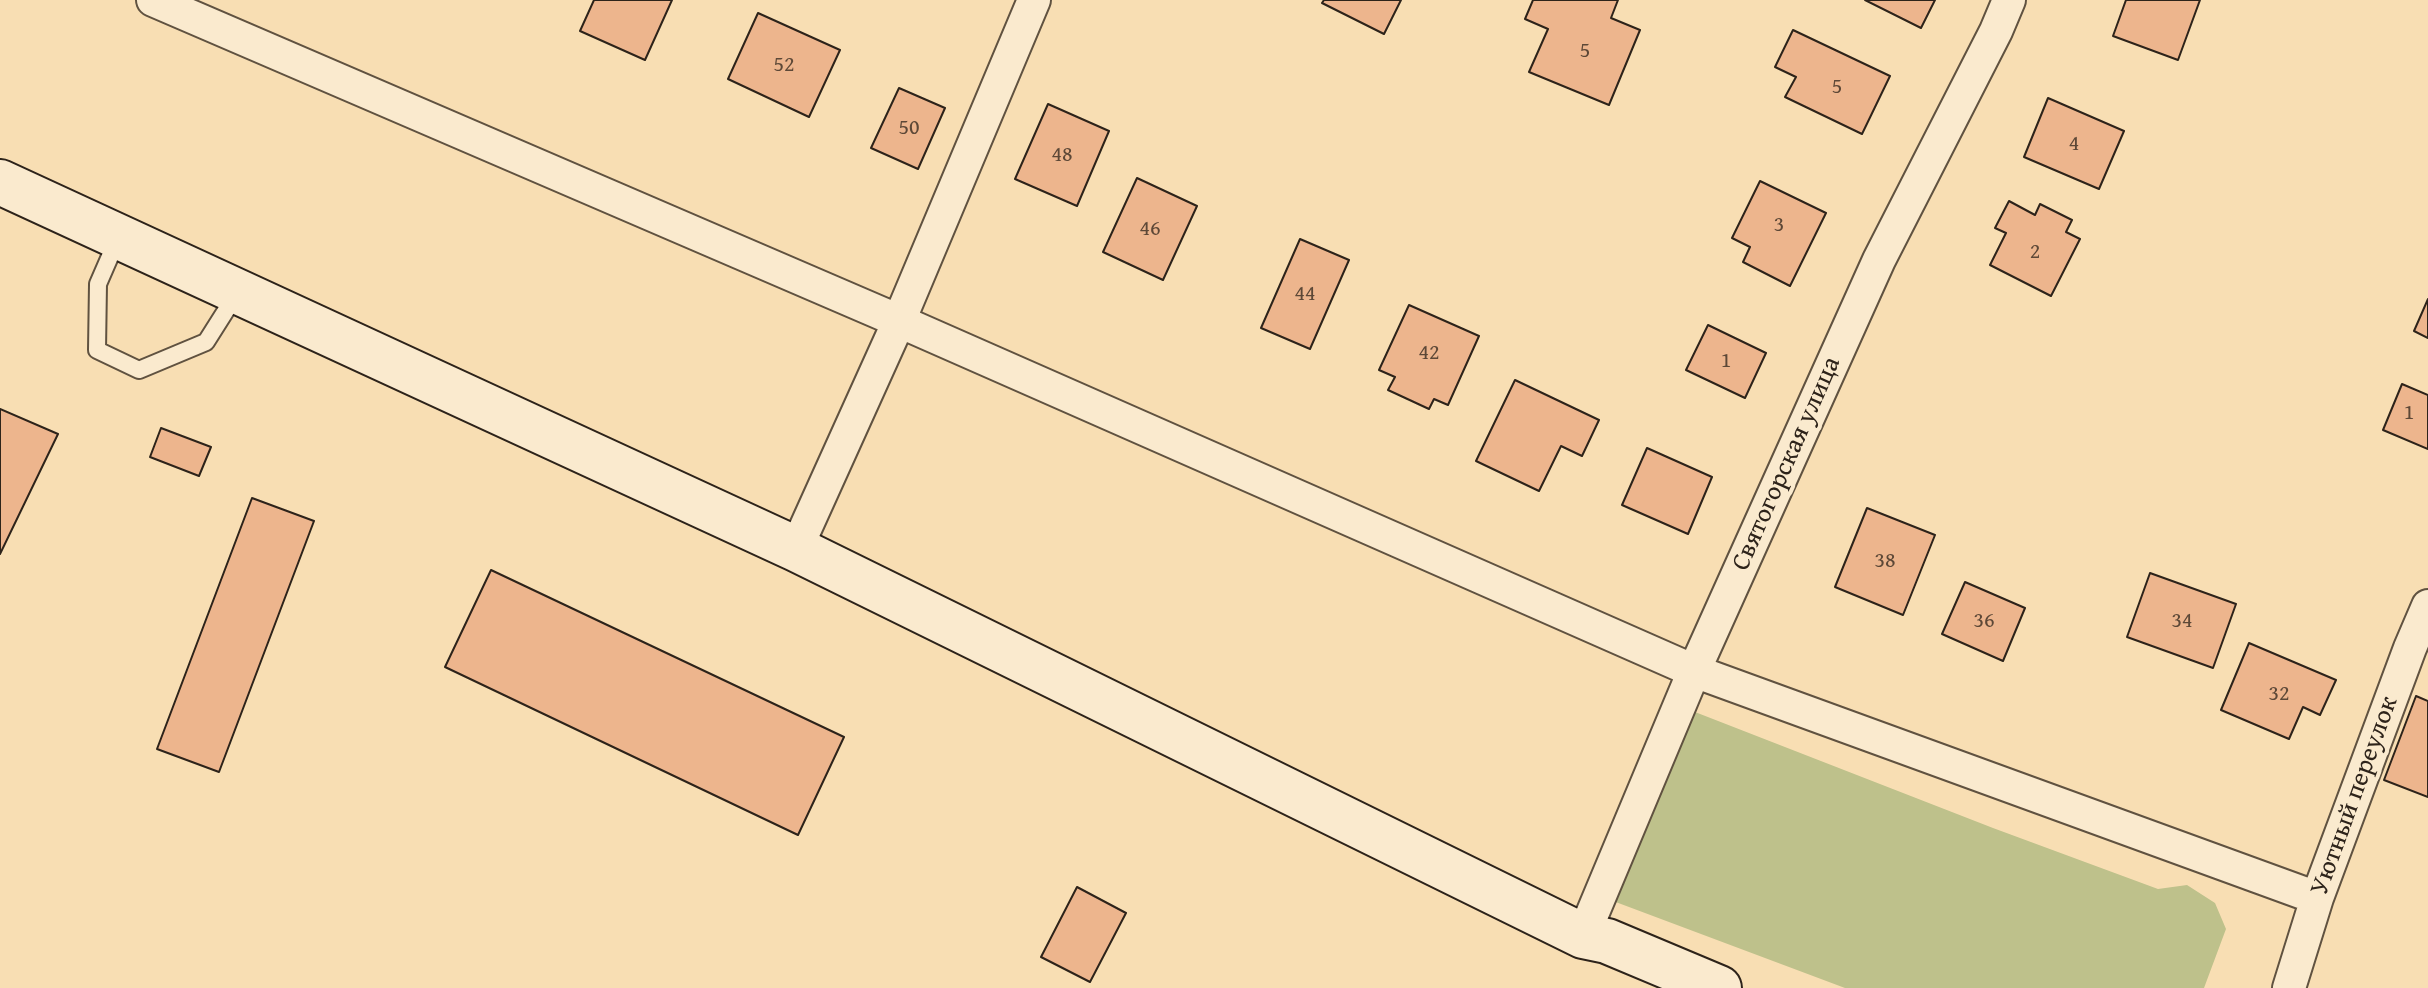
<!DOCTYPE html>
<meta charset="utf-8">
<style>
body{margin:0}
canvas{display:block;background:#f8deb3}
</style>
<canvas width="2428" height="988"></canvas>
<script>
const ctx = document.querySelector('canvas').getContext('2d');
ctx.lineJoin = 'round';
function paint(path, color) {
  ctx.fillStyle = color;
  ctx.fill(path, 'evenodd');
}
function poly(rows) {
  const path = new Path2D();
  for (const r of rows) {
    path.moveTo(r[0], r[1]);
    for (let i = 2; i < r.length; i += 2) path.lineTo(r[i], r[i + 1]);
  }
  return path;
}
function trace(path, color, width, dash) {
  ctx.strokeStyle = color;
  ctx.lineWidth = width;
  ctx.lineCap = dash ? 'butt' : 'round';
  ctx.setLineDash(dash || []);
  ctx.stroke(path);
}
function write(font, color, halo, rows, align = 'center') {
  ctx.font = font + ' "Gentium Book Plus",serif';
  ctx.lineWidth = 8;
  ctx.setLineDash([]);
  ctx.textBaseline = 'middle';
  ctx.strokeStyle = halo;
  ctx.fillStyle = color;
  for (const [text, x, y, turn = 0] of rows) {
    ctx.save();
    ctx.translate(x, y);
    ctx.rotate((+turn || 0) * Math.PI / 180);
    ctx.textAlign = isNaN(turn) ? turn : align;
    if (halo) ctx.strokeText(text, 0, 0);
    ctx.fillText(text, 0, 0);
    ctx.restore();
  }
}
const green = poly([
 [1695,712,1993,828,2158,889,2187,885,2215,903,2226,929,2204,988,1845,988,1613,901,1681,728]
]);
const building = poly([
 [594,0,672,0,645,60,580,31,594,0],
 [1324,0,1401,0,1384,34,1322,3,1324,0],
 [1533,0,1618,0,1611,18,1640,30,1609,105,1529,72,1548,29,1525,19,1533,0],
 [1865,0,1935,0,1921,28,1865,0],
 [2126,0,2200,0,2178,60,2113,36,2126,0],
 [758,13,840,50,809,117,728,79,758,13],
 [1793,30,1890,76,1862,134,1785,97,1796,77,1775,67,1793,30],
 [899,88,945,108,918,169,871,148,899,88],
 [2048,98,2124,131,2099,189,2024,157,2048,98],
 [1048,104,1109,131,1077,206,1015,179,1048,104],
 [1137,178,1197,206,1163,280,1103,252,1137,178],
 [1760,181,1826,213,1790,286,1743,262,1750,247,1732,238,1760,181],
 [2009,201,2035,215,2040,204,2072,220,2066,232,2080,239,2051,296,1990,265,2006,233,1995,228,2009,201],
 [1300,239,1349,260,1310,349,1261,328,1300,239],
 [2428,299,2428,338,2414,331,2428,299],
 [1409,305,1479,336,1448,405,1434,399,1429,409,1388,390,1395,377,1379,370,1409,305],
 [1708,325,1766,353,1745,398,1686,370,1708,325],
 [1515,380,1599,420,1582,456,1561,446,1539,491,1476,461,1515,380],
 [2402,384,2428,395,2428,449,2383,430,2402,384],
 [0,409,58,434,0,554,0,409],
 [161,428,211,447,199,476,150,457,161,428],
 [1647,448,1712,477,1688,534,1622,505,1647,448],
 [252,498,314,521,219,772,157,749,252,498],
 [1867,508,1935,535,1903,615,1835,587,1867,508],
 [491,570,844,737,798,835,445,667,491,570],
 [2150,573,2236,604,2213,668,2127,637,2150,573],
 [1965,582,2025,608,2003,661,1942,634,1965,582],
 [2249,643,2336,680,2320,715,2303,707,2289,739,2221,710,2249,643],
 [2416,696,2428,701,2428,797,2384,780,2416,696],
 [1077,887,1126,913,1090,982,1041,957,1077,887]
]);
const service = poly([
 [118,238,98,284,97,350,139,370,206,342,237,293]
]);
const minor = poly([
 [153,0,899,321,1694,671,2317,898],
 [796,549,899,321,1034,0],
 [1583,936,1694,671,1879,260,1996,31,2009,0],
 [2289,988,2317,898,2410,648,2428,606]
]);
const secondary = poly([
 [0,182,796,549,1583,936,1607,941,1719,988]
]);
const numberNames = [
 ["5",1585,51],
 ["52",784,65],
 ["5",1837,87],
 ["50",909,128],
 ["4",2074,144],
 ["48",1062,155],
 ["3",1779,225],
 ["46",1150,229],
 ["2",2035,252],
 ["44",1305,294],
 ["42",1429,353],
 ["1",1726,361],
 ["1",2409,413],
 ["38",1885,561],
 ["36",1984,621],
 ["34",2182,621],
 ["32",2279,694]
];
const streetNames = [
 ["Святогорская улица",1787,464,-66],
 ["Уютный переулок",2355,796,-70]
];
paint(green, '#bec18b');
paint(building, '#edb58d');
trace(building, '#2d231a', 2);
trace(service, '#605240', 20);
trace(minor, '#605240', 36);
trace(secondary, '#2d231a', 48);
trace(service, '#faeace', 16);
trace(minor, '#faeace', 32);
trace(secondary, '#faeace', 44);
write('22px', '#5d4837', null, numberNames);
write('26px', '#2d231a', '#faeace', streetNames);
</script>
